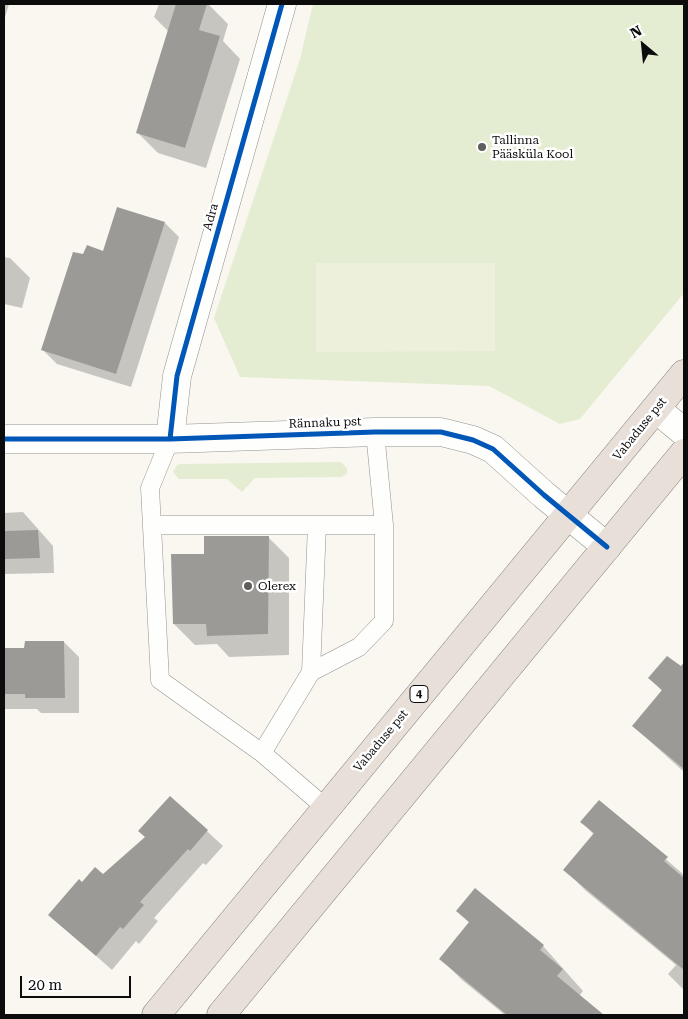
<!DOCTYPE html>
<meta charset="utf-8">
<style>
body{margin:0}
#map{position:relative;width:688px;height:1019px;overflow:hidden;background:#f9f7f0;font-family:"Roboto Serif",serif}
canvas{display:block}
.frame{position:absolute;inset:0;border:5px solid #0c0c0c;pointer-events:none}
.north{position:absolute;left:618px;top:20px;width:50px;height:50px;-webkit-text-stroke:4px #fff;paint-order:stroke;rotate:332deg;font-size:14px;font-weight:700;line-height:20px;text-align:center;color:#0c0c0c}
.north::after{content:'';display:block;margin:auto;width:18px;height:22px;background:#0c0c0c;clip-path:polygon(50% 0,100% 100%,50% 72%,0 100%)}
.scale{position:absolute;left:20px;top:976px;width:111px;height:22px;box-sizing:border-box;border:2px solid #0c0c0c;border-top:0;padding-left:6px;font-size:15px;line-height:18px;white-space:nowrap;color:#0c0c0c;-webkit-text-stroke:4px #fff;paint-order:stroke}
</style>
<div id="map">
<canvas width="688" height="1019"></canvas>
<div class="frame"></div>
<div class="north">N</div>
<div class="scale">20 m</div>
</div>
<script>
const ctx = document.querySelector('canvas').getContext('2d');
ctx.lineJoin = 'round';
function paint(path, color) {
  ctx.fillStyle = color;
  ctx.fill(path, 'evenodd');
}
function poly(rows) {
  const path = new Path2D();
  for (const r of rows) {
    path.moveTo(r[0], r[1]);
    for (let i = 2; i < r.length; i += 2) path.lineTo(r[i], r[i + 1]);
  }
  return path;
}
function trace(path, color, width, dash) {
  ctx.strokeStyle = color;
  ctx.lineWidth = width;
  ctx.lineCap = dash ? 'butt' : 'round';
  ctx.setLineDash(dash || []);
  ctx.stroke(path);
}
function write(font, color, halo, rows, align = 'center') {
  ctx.font = font + ' "Roboto Serif",serif';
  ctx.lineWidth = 5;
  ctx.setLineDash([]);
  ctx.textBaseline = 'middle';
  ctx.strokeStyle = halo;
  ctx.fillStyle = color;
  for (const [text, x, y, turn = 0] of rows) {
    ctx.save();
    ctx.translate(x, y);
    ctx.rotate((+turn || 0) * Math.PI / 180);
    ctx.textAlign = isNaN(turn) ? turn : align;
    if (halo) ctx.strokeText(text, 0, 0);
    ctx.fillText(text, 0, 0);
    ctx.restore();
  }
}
const green = poly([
 [313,4,684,4,684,293,580,419,560,424,489,386,240,377,214,318,300,59],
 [341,462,347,469,347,473,342,477,255,478,242,492,227,479,179,479,173,472,177,465,181,464]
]);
const pitch = poly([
 [316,263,495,263,495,351,316,352]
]);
const shadow = poly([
 [4,4,9,4,4,21],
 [159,4,208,4,228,24,223,41,240,59,206,168,158,153,137,132,168,31,154,17],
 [165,223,179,237,131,387,57,364,43,350,83,256,104,252],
 [4,257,10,258,30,278,22,308,4,304],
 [23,512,53,546,54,573,4,574,4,513],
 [268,537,289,558,289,655,229,657,217,644,195,645,174,624,205,555],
 [64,642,79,657,79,713,41,713,37,709,4,709,4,649,26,649],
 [668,657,684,671,684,772,633,726,662,691,650,678],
 [170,797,223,846,206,865,203,863,154,918,158,921,139,944,136,941,112,970,50,915,82,883,103,876,146,837],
 [599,801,684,875,684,990,668,974,676,965,586,891,565,870,594,835,582,822],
 [457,911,543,946,583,991,579,996,599,1015,505,1015,462,980,441,959,470,923]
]);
const building = poly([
 [176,4,207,4,199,30,220,36,185,148,136,133],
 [117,207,165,222,116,374,41,350,73,252,83,254,87,245,103,251],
 [38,530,40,558,4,559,4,531],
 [204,536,269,536,268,634,207,636,206,624,173,624,171,554,204,554],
 [25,641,64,641,65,698,25,698,25,694,4,694,4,648,24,648],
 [667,656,681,666,684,662,684,769,632,726,662,690,648,678],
 [170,796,208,830,190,851,188,849,140,902,144,905,123,929,120,927,96,956,48,915,79,879,82,882,95,867,103,874,145,837,138,831],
 [599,800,668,857,664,861,684,878,684,970,563,870,594,833,580,822],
 [475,888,544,945,540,950,563,969,557,976,604,1015,507,1015,439,959,469,922,456,911]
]);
const service = poly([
 [170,439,150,488,160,680,262,753,326,808],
 [152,525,384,525],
 [311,672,317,525],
 [262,753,311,672,359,647,384,621,384,525,375,432]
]);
const minor = poly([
 [656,409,684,432],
 [4,439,170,439,375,432,441,432,473,440,493,449,544,495,607,547],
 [170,439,177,376,282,4]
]);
const trunk = poly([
 [156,1015,684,374],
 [221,1015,684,453]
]);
const cycleway = poly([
 [4,439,170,439,375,432,441,432,473,440,493,449,544,495,607,547],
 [170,439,177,376,282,4]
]);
const markers = [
 [482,147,5,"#5f5e5c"],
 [248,586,5,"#5f5e5c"]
];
const shields = [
 [419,694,18]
];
const shieldNames = [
 ["4",419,694]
];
const poiNames = [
 ["Tallinna",492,140],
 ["Pääsküla Kool",492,154],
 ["Olerex",258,586]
];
const streetNames = [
 ["Adra",211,217,-74],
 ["Rännaku pst",325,423,-2],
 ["Vabaduse pst",640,429,-51],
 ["Vabaduse pst",381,741,-50]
];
paint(green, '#e4edd2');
paint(pitch, '#edf1db');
paint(shadow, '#0003');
paint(building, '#9c9a96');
trace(service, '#93928f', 19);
trace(minor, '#93928f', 29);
trace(trunk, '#807f7c', 29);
trace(service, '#fefefd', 18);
trace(minor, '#fefefd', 28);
trace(trunk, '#e8e0d8', 28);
trace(cycleway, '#0057b8', 5);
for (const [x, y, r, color] of markers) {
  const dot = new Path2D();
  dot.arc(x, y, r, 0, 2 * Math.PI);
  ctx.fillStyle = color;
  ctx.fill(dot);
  trace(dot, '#fff', 2);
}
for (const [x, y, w] of shields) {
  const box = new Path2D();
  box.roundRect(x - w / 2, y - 8.5, w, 17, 4);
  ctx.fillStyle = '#fff';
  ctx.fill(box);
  trace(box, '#0c0c0c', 1);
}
write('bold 11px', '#0c0c0c', null, shieldNames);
write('12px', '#0c0c0c', '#fff', poiNames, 'left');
write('12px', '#0c0c0c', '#fff', streetNames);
</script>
